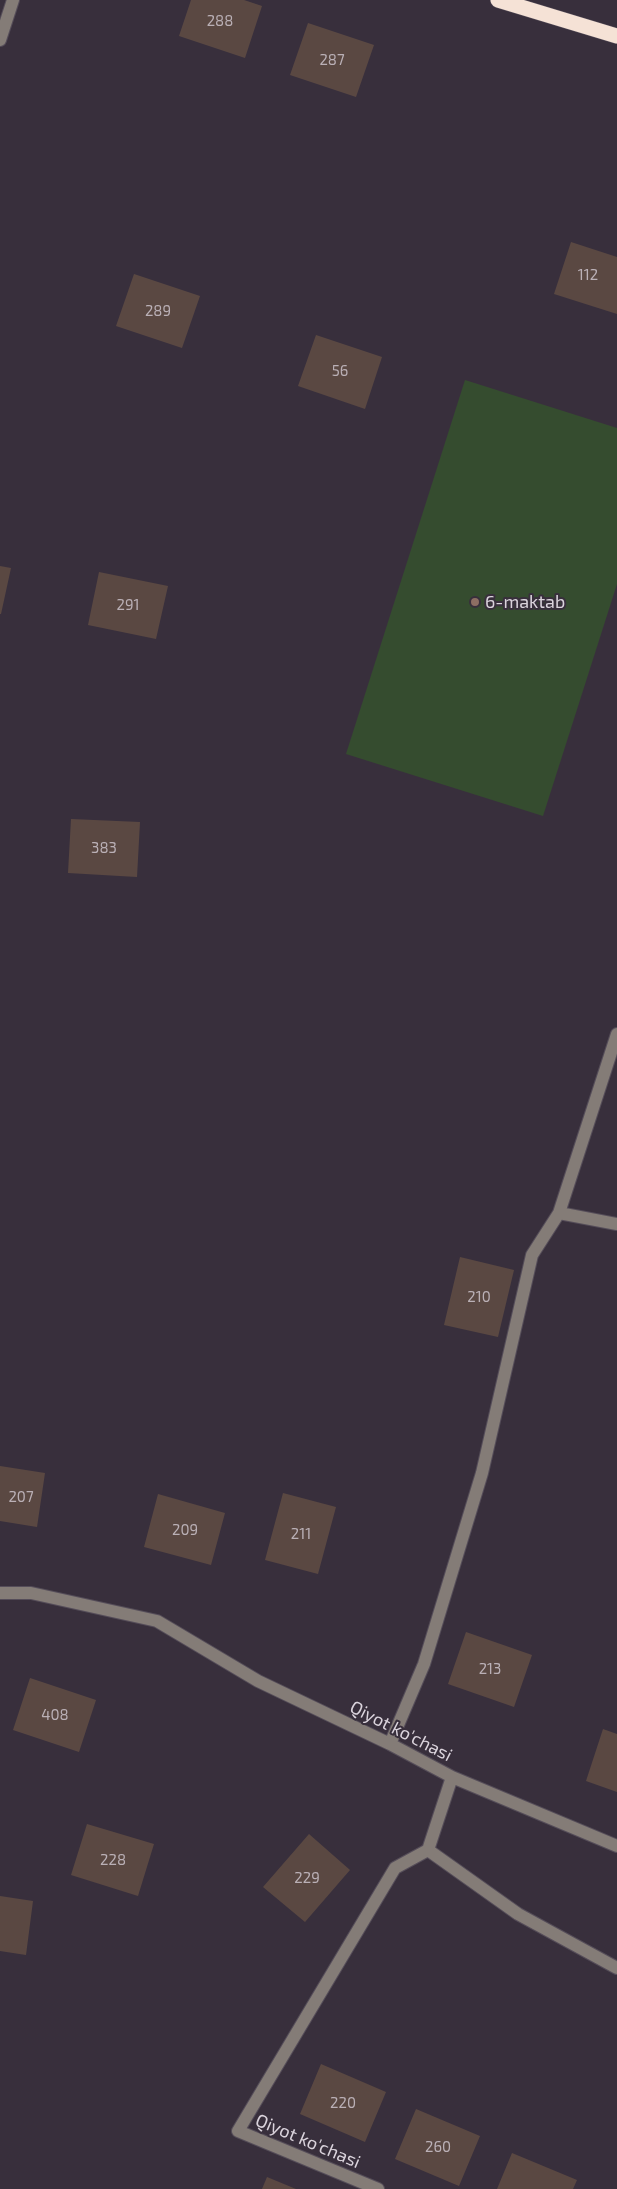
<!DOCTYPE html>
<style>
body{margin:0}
canvas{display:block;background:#382f3c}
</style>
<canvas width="617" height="2189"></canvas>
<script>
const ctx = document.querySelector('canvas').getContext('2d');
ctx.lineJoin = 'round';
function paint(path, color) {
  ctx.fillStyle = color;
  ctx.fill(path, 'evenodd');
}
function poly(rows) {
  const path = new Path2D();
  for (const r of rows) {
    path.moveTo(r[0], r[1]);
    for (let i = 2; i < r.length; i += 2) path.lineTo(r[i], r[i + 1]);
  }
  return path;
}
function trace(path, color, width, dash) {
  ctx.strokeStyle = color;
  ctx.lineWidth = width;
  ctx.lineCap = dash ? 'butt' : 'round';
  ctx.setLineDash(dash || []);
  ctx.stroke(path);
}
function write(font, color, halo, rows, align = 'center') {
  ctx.font = font + ' "Exo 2",sans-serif';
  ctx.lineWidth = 4;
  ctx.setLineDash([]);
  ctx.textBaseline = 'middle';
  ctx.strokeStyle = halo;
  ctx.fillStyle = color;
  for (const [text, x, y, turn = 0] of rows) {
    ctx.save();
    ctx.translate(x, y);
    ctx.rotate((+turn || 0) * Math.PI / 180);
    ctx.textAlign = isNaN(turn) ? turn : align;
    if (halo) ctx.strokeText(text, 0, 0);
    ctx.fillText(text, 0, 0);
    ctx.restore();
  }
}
const green = poly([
 [465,380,617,428,617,584,543,816,346,754]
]);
const building = poly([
 [191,0,244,0,262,6,245,58,179,36],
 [308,23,374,45,356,97,290,75],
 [571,242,617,257,617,314,554,294],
 [134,274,200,296,182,348,116,326],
 [316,335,382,357,365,409,298,386],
 [0,566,11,568,1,614,0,614],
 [99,572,168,586,156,639,88,625],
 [71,819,140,822,137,877,68,873],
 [460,1257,514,1270,498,1337,444,1325],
 [0,1466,45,1473,37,1527,0,1521],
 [283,1493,336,1507,318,1574,265,1560],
 [158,1494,225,1513,211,1565,144,1547],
 [466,1632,532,1655,514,1707,448,1684],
 [30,1678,96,1700,79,1752,13,1730],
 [603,1729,617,1734,617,1792,586,1781],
 [87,1824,154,1844,138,1896,71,1875],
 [309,1834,350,1870,305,1922,263,1887],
 [0,1896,33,1901,26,1955,0,1951],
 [321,2064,386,2092,365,2142,300,2114],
 [416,2109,480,2136,459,2186,395,2159],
 [512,2153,577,2180,573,2189,497,2189],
 [267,2177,296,2189,262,2189]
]);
const minor = poly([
 [0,40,13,0],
 [559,1213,617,1034],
 [0,1593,31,1593,157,1621,258,1681,390,1744,452,1777,617,1846],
 [390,1744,424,1664,482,1473,532,1255,559,1213,617,1224],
 [428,1850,518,1914,617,1968],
 [378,2189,238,2131,395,1868,428,1850,452,1777]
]);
const highway = poly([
 [498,0,617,36]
]);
const markers = [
 [475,602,5,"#8d6e63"]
];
const numberNames = [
 ["288",220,21],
 ["287",332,60],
 ["112",588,275],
 ["289",158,311],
 ["56",340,371],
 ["291",128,605],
 ["383",104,848],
 ["210",479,1297],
 ["207",21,1497],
 ["209",185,1530],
 ["211",301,1534],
 ["213",490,1669],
 ["408",55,1715],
 ["228",113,1860],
 ["229",307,1878],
 ["220",343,2103],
 ["260",438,2147]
];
const poiNames = [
 ["6-maktab",485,602]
];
const streetNames = [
 ["Qiyot ko'chasi",401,1731,27],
 ["Qiyot ko'chasi",308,2141,23]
];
paint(green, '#354c2f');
paint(building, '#5a4842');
trace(minor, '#554d59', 14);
trace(highway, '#554d59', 16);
trace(minor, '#847c77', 12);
trace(highway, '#f5e2d6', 15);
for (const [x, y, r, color] of markers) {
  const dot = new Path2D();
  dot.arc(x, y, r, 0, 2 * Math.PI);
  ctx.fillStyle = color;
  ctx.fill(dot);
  trace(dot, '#382f3c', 2);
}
write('15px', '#bab0b6', null, numberNames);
write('18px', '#dad3dc', '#382f3c', poiNames, 'left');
write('18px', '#dad3dc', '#382f3c', streetNames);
</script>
